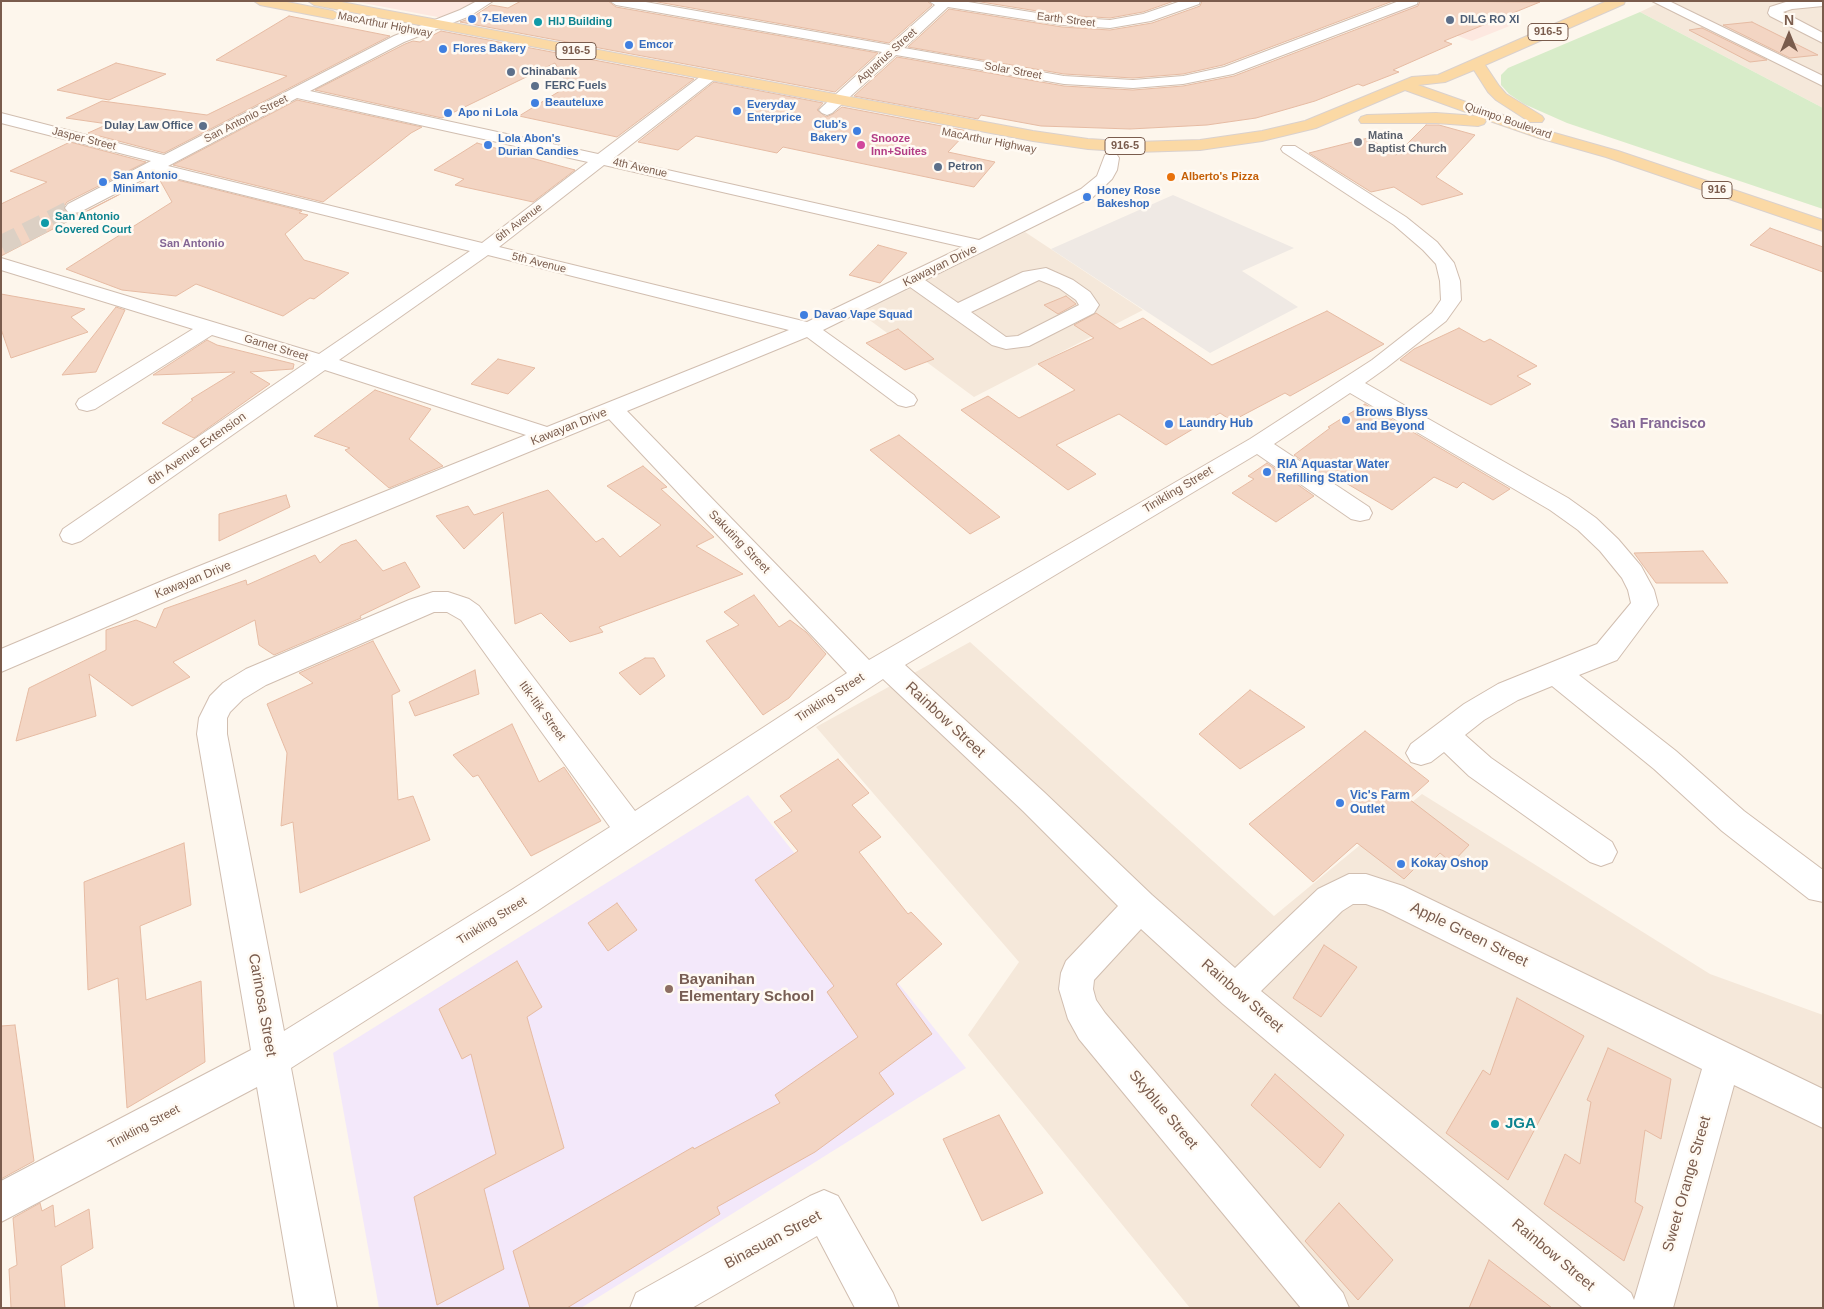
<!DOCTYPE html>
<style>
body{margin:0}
#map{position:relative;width:1824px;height:1309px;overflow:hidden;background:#fdf6ec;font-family:Helvetica,sans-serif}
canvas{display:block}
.frame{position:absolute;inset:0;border:2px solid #7a5c4d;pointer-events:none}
.north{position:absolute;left:1764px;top:10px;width:50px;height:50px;-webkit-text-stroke:4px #fffaf3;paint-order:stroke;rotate:0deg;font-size:14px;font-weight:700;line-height:20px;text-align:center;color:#7a5c4d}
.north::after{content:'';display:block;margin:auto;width:18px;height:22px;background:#7a5c4d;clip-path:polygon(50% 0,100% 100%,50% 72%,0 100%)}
</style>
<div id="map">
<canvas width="1824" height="1309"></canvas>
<div class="frame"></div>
<div class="north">N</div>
</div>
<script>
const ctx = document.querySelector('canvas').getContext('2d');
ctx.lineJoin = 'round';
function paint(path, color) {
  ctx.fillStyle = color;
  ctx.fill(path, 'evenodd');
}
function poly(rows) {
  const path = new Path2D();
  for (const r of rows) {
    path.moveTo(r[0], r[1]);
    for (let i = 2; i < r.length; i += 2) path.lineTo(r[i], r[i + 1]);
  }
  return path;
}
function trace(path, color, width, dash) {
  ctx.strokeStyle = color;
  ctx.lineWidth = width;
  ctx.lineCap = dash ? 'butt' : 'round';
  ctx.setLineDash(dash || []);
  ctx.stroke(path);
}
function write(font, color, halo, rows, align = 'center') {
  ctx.font = font + ' Helvetica,sans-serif';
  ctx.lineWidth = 5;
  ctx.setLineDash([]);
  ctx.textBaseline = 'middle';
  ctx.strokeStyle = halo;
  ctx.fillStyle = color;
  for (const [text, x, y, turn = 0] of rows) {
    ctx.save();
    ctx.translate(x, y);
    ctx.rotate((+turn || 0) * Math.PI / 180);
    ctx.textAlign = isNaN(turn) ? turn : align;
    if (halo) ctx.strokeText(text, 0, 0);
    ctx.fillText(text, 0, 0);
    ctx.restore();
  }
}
const residential = poly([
 [1663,1,1823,1,1823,108,1640,12],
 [1025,232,1143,310,974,397,860,313],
 [970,642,1274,916,1422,794,1710,974,1823,1015,1823,1308,1190,1308,968,1035,1019,962,816,727]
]);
const commercial = poly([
 [352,1,475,1,443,18],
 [1426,1,1451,1,1517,23,1472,41,1433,27,1423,31,1383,17]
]);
const industrial = poly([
 [1173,195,1294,248,1242,271,1298,307,1210,353,1051,249]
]);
const education = poly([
 [748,795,966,1068,581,1308,379,1308,333,1053]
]);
const green = poly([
 [1640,12,1823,108,1823,209,1567,123,1524,104,1509,94,1501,85,1501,75,1508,68]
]);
const building = poly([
 [521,1,608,1,616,7,878,53,835,92,460,22,471,18,491,5,508,8,521,1],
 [652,1,927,1,932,5,889,43,652,1],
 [975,1,1174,1,1143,12,1110,18,1062,15,975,1],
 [1202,1,1393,1,1223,65,1183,74,1133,78,1064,74,908,47,949,9,1062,27,1110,30,1152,23,1200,6,1202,1],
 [1420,1,1540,2,1444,41,1452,44,1393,70,1399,72,1363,86,1358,84,1315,101,1256,118,1207,125,1130,129,1041,126,981,115,978,119,854,96,897,57,1064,86,1133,90,1183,86,1234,76,1418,6,1420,1],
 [289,16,390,36,164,153,88,133,108,124,66,118,102,101,207,115,287,76,216,60,289,16],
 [1752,22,1818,55,1790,58,1723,25,1752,22],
 [1702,28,1767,60,1750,62,1689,30,1702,28],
 [441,31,694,79,617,137,519,116,568,86,555,63,442,118,315,90,405,44,413,41,420,42,441,31],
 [116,63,166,74,109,100,57,90,116,63],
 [714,82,823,103,817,110,826,117,833,114,842,107,968,131,948,152,995,162,974,187,783,147,777,153,696,136,678,150,638,142,714,82],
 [297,100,422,127,411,133,323,202,173,165,297,100],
 [1426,125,1439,125,1475,135,1436,177,1463,194,1422,205,1394,187,1371,192,1309,153,1368,138,1396,155,1426,125],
 [70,142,146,162,67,202,63,208,68,214,81,214,157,175,1,256,1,204,47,182,10,171,70,142],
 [477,143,575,170,533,202,455,185,464,179,434,170,477,143],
 [157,175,302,211,299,213,308,215,285,234,304,260,349,273,314,299,310,298,283,316,196,284,176,296,122,290,66,269,172,202,157,175],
 [1770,228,1823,247,1823,272,1750,245,1770,228],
 [878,245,907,253,880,283,849,275,878,245],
 [1,294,85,309,71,317,88,332,11,358,1,329,1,294],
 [1066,296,1076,304,1058,314,1044,305,1066,296],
 [116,307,125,310,96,372,62,375,116,307],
 [1327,311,1384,344,1290,396,1285,393,1232,421,1220,413,1166,445,1119,414,1056,445,1096,474,1068,490,961,410,988,396,1019,418,1075,390,1038,364,1094,338,1074,325,1096,313,1120,329,1143,318,1212,365,1327,311],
 [1459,328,1484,342,1490,339,1537,366,1517,376,1531,384,1491,405,1400,360,1414,349,1459,328],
 [898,329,934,359,905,370,866,343,898,329],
 [207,340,217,345,294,364,293,369,250,372,270,384,194,438,162,423,193,400,191,399,235,372,153,375,207,340],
 [498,359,535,368,508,394,471,384,498,359],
 [375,390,431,409,409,439,443,466,389,488,345,450,350,448,314,436,375,390],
 [1365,404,1510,489,1493,500,1463,482,1457,488,1434,477,1392,510,1339,479,1334,482,1294,455,1330,428,1328,427,1365,404],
 [899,435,1000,517,970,534,870,450,899,435],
 [1267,463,1314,496,1276,522,1232,493,1254,479,1248,476,1267,463],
 [643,466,667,487,661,489,714,537,696,546,743,574,599,627,603,632,570,642,541,613,515,624,503,512,464,549,436,516,468,506,474,515,548,490,596,542,603,538,620,557,661,525,607,486,643,466],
 [286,495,290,507,219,541,219,514,286,495],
 [356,540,383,571,405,562,420,587,360,616,361,618,274,655,259,645,255,620,173,662,190,677,132,706,89,674,96,716,16,741,29,688,106,650,106,630,136,620,156,628,164,609,246,580,247,585,315,555,320,563,341,545,356,540],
 [1703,551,1728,583,1656,583,1634,553,1703,551],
 [754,595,779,627,790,620,806,632,826,654,789,698,763,715,706,641,739,625,724,612,754,595],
 [373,641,400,691,392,695,398,800,413,796,430,840,300,893,293,822,281,826,287,753,267,704,313,683,299,673,373,641],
 [645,658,654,658,665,676,640,695,619,673,645,658],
 [475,670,479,694,415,716,409,702,475,670],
 [1250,690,1305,727,1240,769,1199,734,1250,690],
 [512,724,539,782,564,767,601,821,531,856,478,775,473,777,453,755,512,724],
 [1365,731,1429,781,1409,799,1469,845,1452,863,1440,853,1427,866,1421,862,1404,879,1357,843,1313,882,1249,824,1365,731],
 [838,759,869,793,852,805,881,837,859,852,908,914,911,912,942,944,896,984,932,1034,879,1073,894,1094,815,1152,717,1207,720,1214,567,1308,530,1308,513,1251,693,1147,694,1149,780,1103,775,1095,858,1037,827,992,834,986,755,880,798,851,774,822,792,811,780,796,838,759],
 [184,843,191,905,140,926,146,1000,201,981,205,1062,127,1108,118,978,88,990,84,882,184,843],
 [617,903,637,930,608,951,588,923,617,903],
 [1324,945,1357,967,1321,1017,1293,998,1324,945],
 [517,961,542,1007,527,1017,564,1148,484,1189,504,1269,437,1305,414,1197,496,1154,471,1054,462,1059,439,1009,517,961],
 [1517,998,1584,1036,1508,1180,1446,1133,1483,1070,1490,1075,1517,998],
 [15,1025,34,1161,1,1179,1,1026,15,1025],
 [1608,1048,1671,1079,1661,1139,1645,1130,1635,1202,1643,1207,1624,1261,1544,1204,1565,1154,1580,1164,1591,1102,1587,1100,1608,1048],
 [1275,1074,1344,1135,1320,1168,1251,1105,1275,1074],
 [999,1115,1043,1193,982,1221,943,1139,999,1115],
 [40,1203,42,1211,53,1205,55,1227,89,1209,93,1248,61,1266,65,1308,11,1308,9,1269,17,1265,13,1218,40,1203],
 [1339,1203,1393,1260,1358,1300,1305,1241,1339,1203],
 [1489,1260,1552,1308,1469,1308,1489,1260]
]);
const minorTunnel = poly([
 [1,245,74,208]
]);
const minor = poly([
 [477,1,493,1,470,16,404,42,310,91,598,154,705,73,710,72,715,73,717,76,715,79,614,158,979,240,1081,189,1097,176,1105,155,1111,153,1117,155,1119,158,1117,170,1112,179,1093,197,925,280,958,303,1023,272,1046,268,1073,280,1090,292,1099,305,1094,313,1029,346,1006,349,992,345,910,287,823,330,914,395,917,400,914,405,906,407,898,405,807,337,627,411,869,660,1250,439,1372,360,1432,313,1441,300,1440,281,1436,264,1423,250,1394,225,1283,152,1281,149,1283,146,1295,146,1406,217,1437,242,1454,263,1460,281,1461,300,1446,321,1386,368,1365,383,1568,498,1596,518,1618,539,1641,566,1654,590,1658,605,1617,660,1579,675,1676,751,1744,811,1823,870,1823,902,1809,899,1722,831,1654,769,1552,686,1518,700,1484,720,1465,735,1491,758,1612,842,1617,852,1612,862,1601,866,1590,862,1469,776,1444,752,1431,762,1421,765,1411,762,1406,753,1411,744,1464,704,1498,684,1597,644,1631,603,1628,590,1622,578,1600,551,1578,530,1550,510,1350,393,1274,444,1369,507,1372,513,1369,519,1360,521,1351,519,1257,454,905,665,1045,793,1152,895,1235,968,1318,889,1349,874,1366,874,1403,886,1823,1089,1823,1128,1734,1085,1673,1308,1583,1308,1223,1004,1141,929,1094,980,1093,989,1096,1000,1105,1013,1343,1293,1349,1308,1301,1308,1079,1039,1068,1019,1059,989,1061,973,1066,961,1118,906,1023,811,883,679,537,911,291,1068,337,1308,295,1308,257,1087,1,1222,1,1181,251,1050,197,734,199,718,210,696,223,683,246,669,409,600,433,592,448,592,469,599,479,606,635,811,847,673,609,419,185,593,1,672,1,649,167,579,526,435,325,370,81,541,72,544,63,541,60,535,63,529,306,363,212,335,95,409,87,411,79,409,76,404,79,399,193,329,1,270,1,258,319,354,470,251,155,173,80,212,74,213,68,212,65,208,68,204,151,161,1,123,1,113,164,155,394,36,460,10,477,1],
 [297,98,588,162,482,243,168,166,297,98],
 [604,165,963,247,807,322,499,247,604,165],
 [488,255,789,330,547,427,339,360,488,255],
 [1039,280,1059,288,1076,300,1079,305,1018,336,1006,337,971,312,1039,280],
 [434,612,447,612,461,620,610,827,513,889,284,1031,227,734,227,718,230,712,243,699,266,685,434,612],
 [1353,904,1366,904,1383,910,1702,1069,1634,1300,1631,1293,1261,991,1342,911,1353,904],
 [610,1,640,1,890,45,935,5,929,1,962,1,1062,17,1110,20,1143,14,1181,1,1200,1,1199,4,1151,21,1110,28,1062,25,948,7,904,48,1064,76,1133,80,1183,76,1224,67,1399,1,1418,1,1417,4,1233,74,1183,84,1133,88,1064,84,896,55,832,113,827,115,822,113,819,110,822,107,882,52,616,5,610,1],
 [1652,1,1669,1,1823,76,1823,86,1652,1],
 [1789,1,1823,1,1823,6,1792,9,1783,12,1823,33,1823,43,1770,16,1768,13,1770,7,1789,1],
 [824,1190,838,1196,893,1293,899,1308,855,1308,817,1236,692,1308,630,1308,636,1293,810,1196,824,1190]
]);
const major = poly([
 [254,1,282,1,333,11,340,15,333,19,260,5,254,1],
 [308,1,336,1,1033,131,1088,139,1136,142,1200,140,1262,131,1305,121,1412,77,1438,75,1607,1,1625,1,1624,4,1485,65,1499,86,1506,94,1542,116,1544,119,1542,122,1530,122,1496,100,1488,92,1474,70,1445,82,1418,85,1551,132,1618,151,1823,220,1823,231,1606,157,1539,138,1484,119,1486,121,1484,124,1478,126,1436,123,1361,123,1359,120,1361,117,1367,115,1436,113,1477,116,1405,90,1316,128,1262,141,1200,150,1136,152,1088,149,1033,141,314,5,308,1]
]);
const markers = [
 [472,19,5,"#3f7fe0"],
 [1450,20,5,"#5c6f8a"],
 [538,22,5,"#0f9aa8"],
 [629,45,5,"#3f7fe0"],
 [443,49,5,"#3f7fe0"],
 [511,72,5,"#5c6f8a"],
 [535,86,5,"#5c6f8a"],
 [535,103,5,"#3f7fe0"],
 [737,111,5,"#3f7fe0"],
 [448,113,5,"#3f7fe0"],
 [203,126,5,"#5c6f8a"],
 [857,131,5,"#3f7fe0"],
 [1358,142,5,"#6b7280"],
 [488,145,5,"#3f7fe0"],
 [861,145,5,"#d1479c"],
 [938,167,5,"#5c6f8a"],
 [1171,177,5,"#e8710a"],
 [103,182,5,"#3f7fe0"],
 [1087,197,5,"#3f7fe0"],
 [45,223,5,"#0f9aa8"],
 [804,315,5,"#3f7fe0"],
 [1346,420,5,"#3f7fe0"],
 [1169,424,5,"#3f7fe0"],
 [1267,472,5,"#3f7fe0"],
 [1340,803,5,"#3f7fe0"],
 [1401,864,5,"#3f7fe0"],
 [669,989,5,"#8d6e63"],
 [1495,1124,5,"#0f9aa8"]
];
const farShopnames = [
 ["7-Eleven",482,19],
 ["Emcor",639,45],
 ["Flores Bakery",453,49],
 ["Beauteluxe",545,103],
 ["Everyday",747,105],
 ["Enterprice",747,118],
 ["Apo ni Lola",458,113],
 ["Club's",847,125,"right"],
 ["Bakery",847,138,"right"],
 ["Lola Abon's",498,139],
 ["Durian Candies",498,152],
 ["San Antonio",113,176],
 ["Minimart",113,189],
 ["Honey Rose",1097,191],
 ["Bakeshop",1097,204],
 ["Davao Vape Squad",814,315]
];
const farStreetnames = [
 ["Earth Street",1066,20,7],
 ["MacArthur Highway",385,25,11],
 ["Aquarius Street",887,56,-42],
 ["Solar Street",1013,71,10],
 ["San Antonio Street",246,119,-27],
 ["Quimpo Boulevard",1508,121,19],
 ["Jasper Street",84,139,14],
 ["MacArthur Highway",989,141,11],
 ["4th Avenue",640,168,13],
 ["6th Avenue",519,223,-37],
 ["5th Avenue",539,263,14],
 ["Garnet Street",276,348,17]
];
const farServicenames = [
 ["DILG RO XI",1460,20],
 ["Chinabank",521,72],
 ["FERC Fuels",545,86],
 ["Dulay Law Office",193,126,"right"],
 ["Petron",948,167]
];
const farCulturenames = [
 ["HIJ Building",548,22],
 ["San Antonio",55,217],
 ["Covered Court",55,230]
];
const shields = [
 [1548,32,40],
 [576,51,40],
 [1125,146,40],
 [1717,190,30]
];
const shieldNames = [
 ["916-5",1548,32],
 ["916-5",576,51],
 ["916-5",1125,146],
 ["916",1717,190]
];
const farWorshipnames = [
 ["Matina",1368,136],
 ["Baptist Church",1368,149]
];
const farHotelnames = [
 ["Snooze",871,139],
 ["Inn+Suites",871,152]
];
const farFoodnames = [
 ["Alberto's Pizza",1181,177]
];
const farNeighbourhoodnames = [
 ["San Antonio",192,244]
];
const streetNames = [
 ["Kawayan Drive",940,266,-26],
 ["Kawayan Drive",569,427,-22],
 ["6th Avenue Extension",197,449,-35],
 ["Tinikling Street",1178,490,-31],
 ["Sakuting Street",739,542,46],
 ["Kawayan Drive",193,580,-22],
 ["Tinikling Street",830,698,-33],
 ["Itik-Itik Street",542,711,54],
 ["Tinikling Street",492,921,-32],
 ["Tinikling Street",144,1127,-28]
];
const shopNames = [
 ["Brows Blyss",1356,413],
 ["and Beyond",1356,427],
 ["Laundry Hub",1179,424],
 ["RIA Aquastar Water",1277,465],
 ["Refilling Station",1277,479],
 ["Vic's Farm",1350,796],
 ["Outlet",1350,810],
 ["Kokay Oshop",1411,864]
];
const neighbourhoodNames = [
 ["San Francisco",1658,424]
];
const nearStreetnames = [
 ["Rainbow Street",945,720,43],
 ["Apple Green Street",1469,935,26],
 ["Rainbow Street",1242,996,41],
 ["Carinosa Street",262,1005,80],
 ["Skyblue Street",1163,1110,50],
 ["Sweet Orange Street",1687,1184,-74],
 ["Binasuan Street",773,1240,-28],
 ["Rainbow Street",1553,1255,40]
];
const nearEducationnames = [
 ["Bayanihan",679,980],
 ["Elementary School",679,997]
];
const nearCulturenames = [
 ["JGA",1505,1124]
];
paint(residential, '#f5e8da');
paint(commercial, '#fde8e0');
paint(industrial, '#efe9e4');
paint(education, '#f3e8fa');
paint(green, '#d8ecc9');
paint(building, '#f3d5c3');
trace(building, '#e6bba3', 1);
trace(minorTunnel, '#dcd0c4', 19, [19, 9]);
trace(minor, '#d1beb0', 2);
trace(major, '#dad1cd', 2);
paint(minor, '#fff');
paint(major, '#fbd9a5');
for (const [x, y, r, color] of markers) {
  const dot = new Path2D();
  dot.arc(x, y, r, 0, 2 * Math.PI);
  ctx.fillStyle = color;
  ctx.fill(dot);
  trace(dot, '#fffaf3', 2);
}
write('bold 11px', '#366cbe', '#fffaf3', farShopnames, 'left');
write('11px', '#7a5c4d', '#fffaf3', farStreetnames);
write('bold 11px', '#4e5e75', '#fffaf3', farServicenames, 'left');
write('bold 11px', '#0d838f', '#fffaf3', farCulturenames, 'left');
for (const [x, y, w] of shields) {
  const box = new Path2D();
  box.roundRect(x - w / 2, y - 8.5, w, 17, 4);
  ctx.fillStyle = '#fffaf3';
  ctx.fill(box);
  trace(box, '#7a5c4d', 1);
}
write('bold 11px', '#7a5c4d', null, shieldNames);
write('bold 11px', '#5b616d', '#fffaf3', farWorshipnames, 'left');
write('bold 11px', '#b23c85', '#fffaf3', farHotelnames, 'left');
write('bold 11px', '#c56008', '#fffaf3', farFoodnames, 'left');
write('bold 11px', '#846695', '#fffaf3', farNeighbourhoodnames);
write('12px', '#7a5c4d', '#fffaf3', streetNames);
write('bold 12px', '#366cbe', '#fffaf3', shopNames, 'left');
write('bold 14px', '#846695', '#fffaf3', neighbourhoodNames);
write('15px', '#7a5c4d', '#fffaf3', nearStreetnames);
write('bold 15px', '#785e54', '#fffaf3', nearEducationnames, 'left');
write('bold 15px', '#0d838f', '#fffaf3', nearCulturenames, 'left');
</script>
